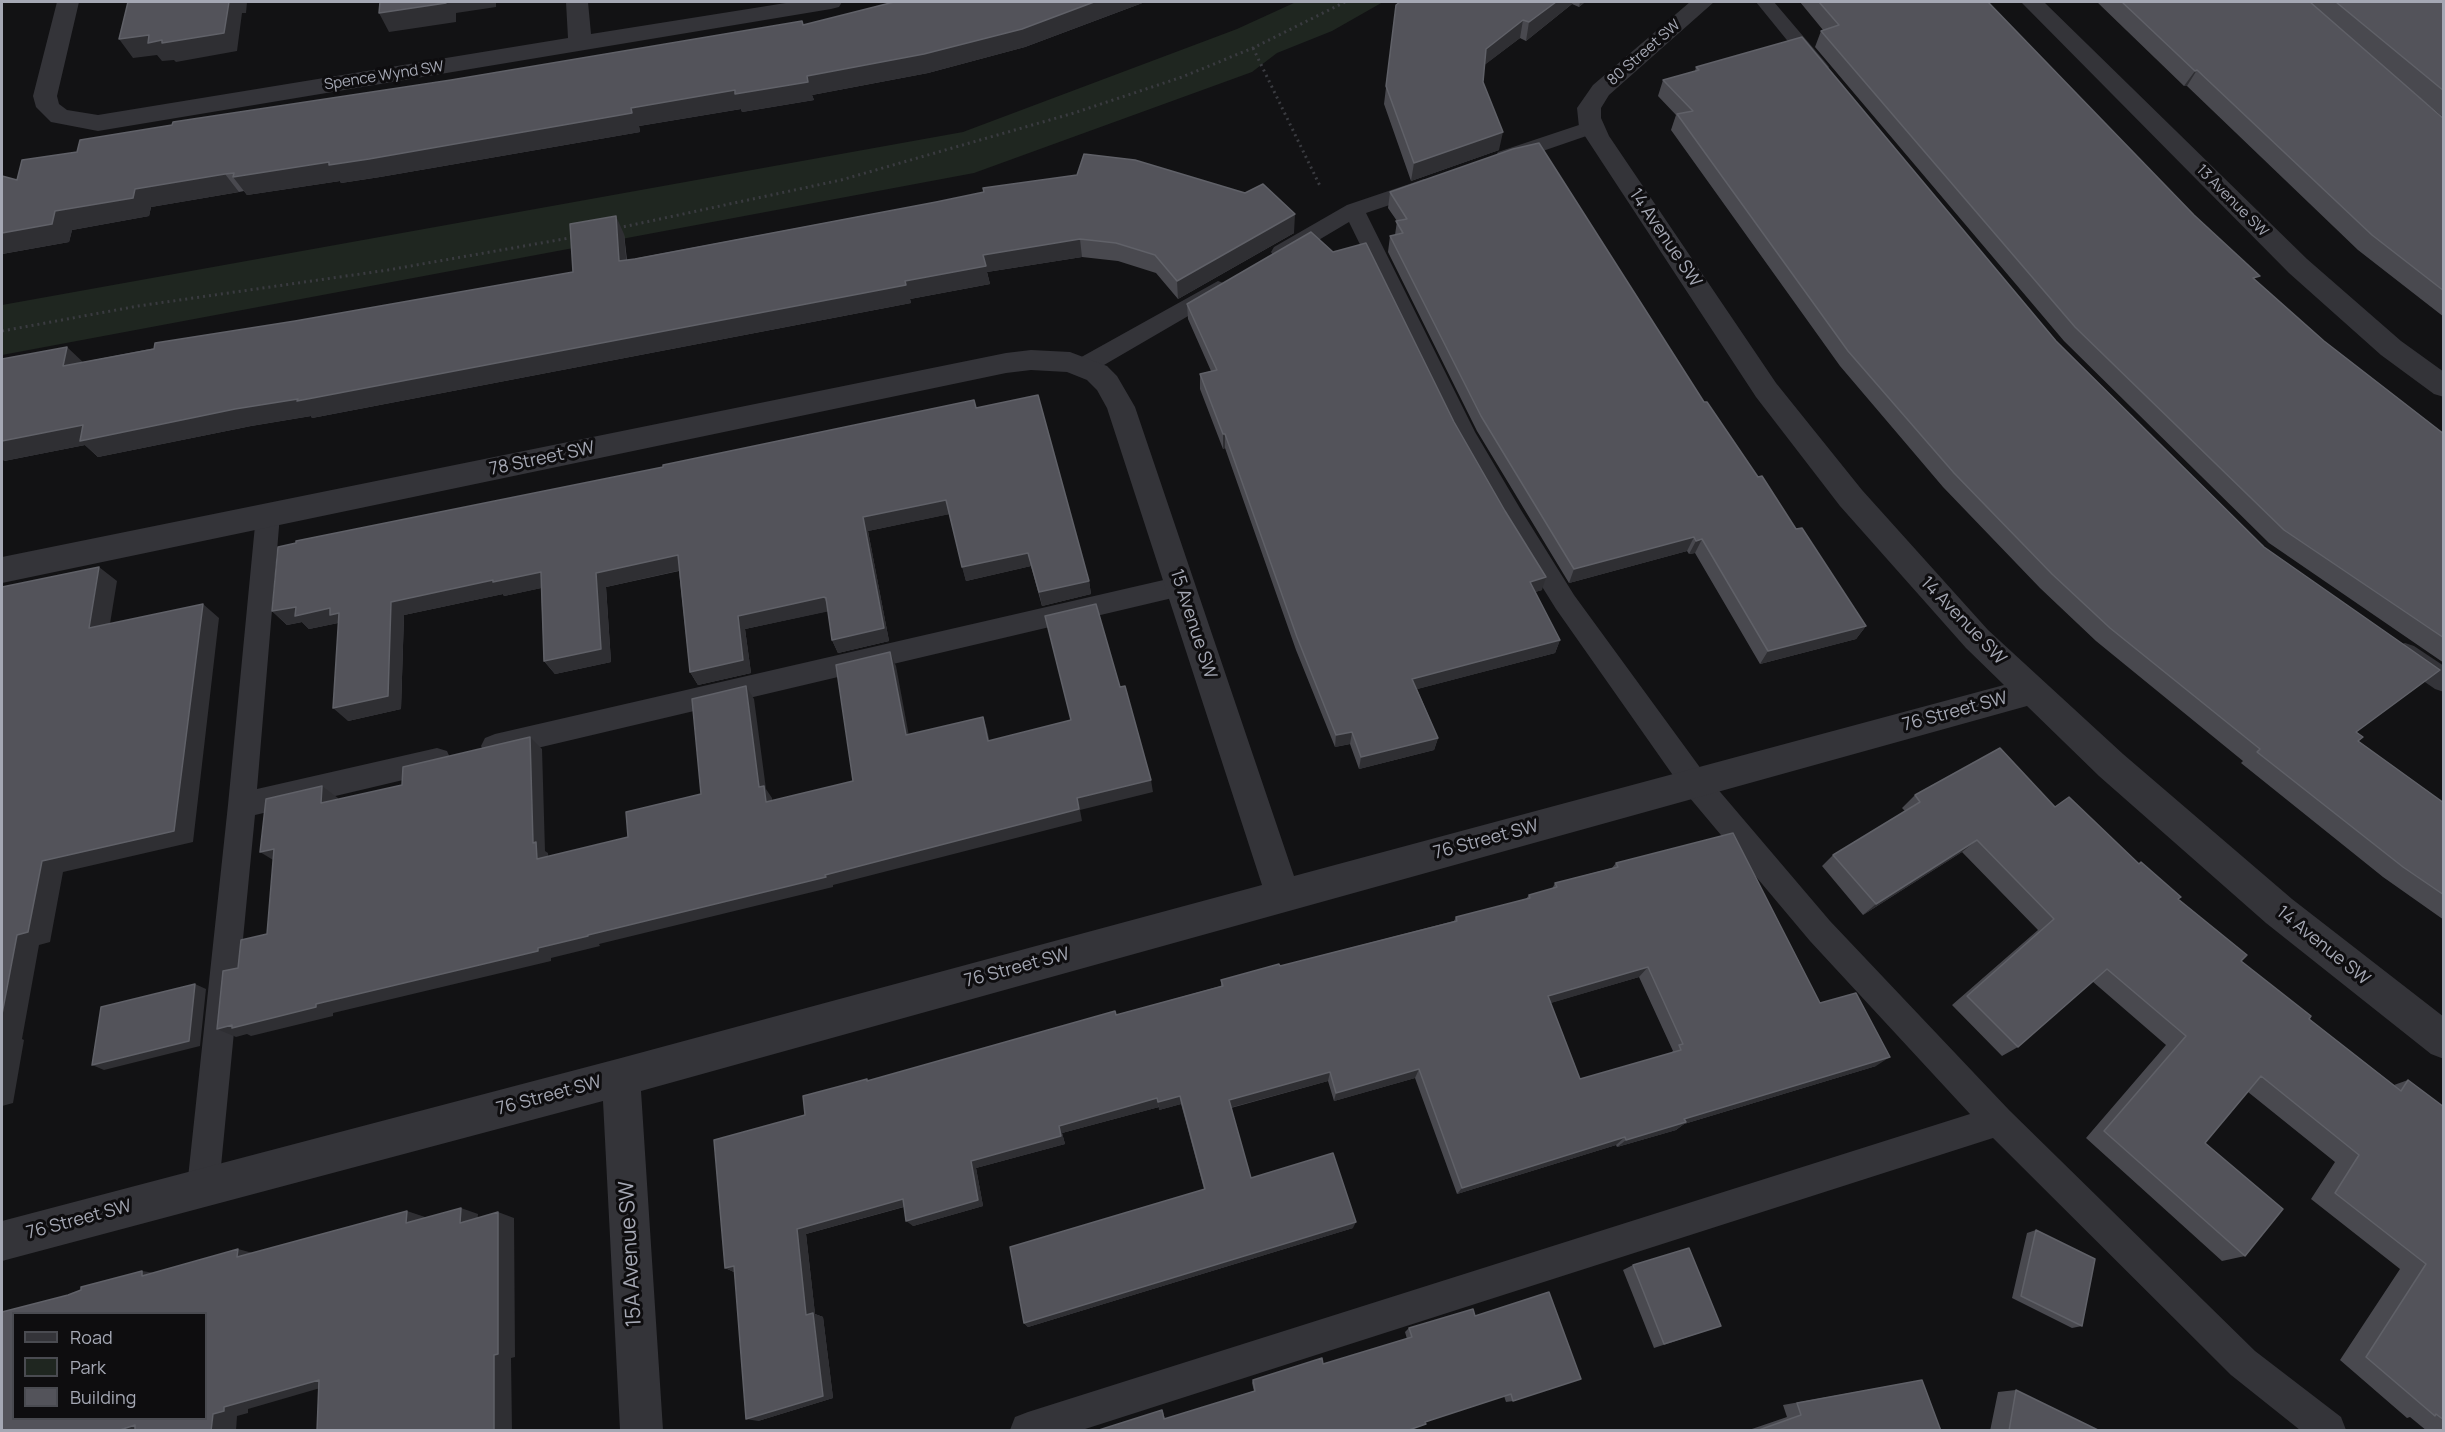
<!DOCTYPE html>
<style>
body{margin:0}
#map{position:relative;width:2445px;height:1432px;overflow:hidden;background:#121214;font-family:Manrope,sans-serif}
canvas{display:block}
.frame{position:absolute;inset:0;border:3px solid #a5a8b4;pointer-events:none}
.legend{position:absolute;left:12px;top:1312px;width:195px;height:108px;box-sizing:border-box;background:#0e0d0f;border:2px solid #4a4b51;margin:0;padding:8px 10px;list-style:none;font-size:18px;color:#a5a8b4}
.legend li{display:flex;align-items:center;gap:12px;height:30px}
.legend b{width:30px;border:2px solid #4a4b51}
</style>
<div id="map">
<canvas width="2445" height="1432"></canvas>
<div class="frame"></div>
<ul class="legend">
<li><b style="height:8px;background:#343439"></b>Road</li>
<li><b style="height:16px;background:#1f2620"></b>Park</li>
<li><b style="height:16px;background:#53535a"></b>Building</li>
</ul>
</div>
<script>
const ctx = document.querySelector('canvas').getContext('2d');
ctx.lineJoin = 'round';
function paint(path, color) {
  ctx.fillStyle = color;
  ctx.fill(path, 'evenodd');
}
function poly(rows) {
  const path = new Path2D();
  for (const r of rows) {
    path.moveTo(r[0], r[1]);
    for (let i = 2; i < r.length; i += 2) path.lineTo(r[i], r[i + 1]);
  }
  return path;
}
function trace(path, color, width, dash) {
  ctx.strokeStyle = color;
  ctx.lineWidth = width;
  ctx.lineCap = dash ? 'butt' : 'round';
  ctx.setLineDash(dash || []);
  ctx.stroke(path);
}
function write(font, color, halo, rows, align = 'center') {
  ctx.font = font + ' Manrope,sans-serif';
  ctx.lineWidth = 6;
  ctx.setLineDash([]);
  ctx.textBaseline = 'middle';
  ctx.strokeStyle = halo;
  ctx.fillStyle = color;
  for (const [text, x, y, turn = 0] of rows) {
    ctx.save();
    ctx.translate(x, y);
    ctx.rotate((+turn || 0) * Math.PI / 180);
    ctx.textAlign = isNaN(turn) ? turn : align;
    if (halo) ctx.strokeText(text, 0, 0);
    ctx.fillText(text, 0, 0);
    ctx.restore();
  }
}
const green = poly([
 [1296,2,1383,2,1332,31,1277,53,1252,72,974,173,2,355,2,305,963,132,1237,29]
]);
const path = poly([
 [1253,48,1321,188],
 [618,228,841,180,1074,113,1182,77,1253,48,1345,2],
 [2,331,138,306,388,270,575,237]
]);
const service = poly([
 [1756,2,1774,2,1826,63,1829,67,1826,71,1812,71,1756,2],
 [1591,121,1598,122,1601,127,1598,132,1505,164,1498,162,1495,157,1498,152,1591,121],
 [1424,179,1431,181,1434,186,1431,191,1366,213,1475,432,1521,510,1574,595,1704,773,1830,921,2009,1110,2255,1351,2341,1417,2346,1430,2300,1430,2231,1375,1993,1138,1082,1430,1010,1430,1015,1417,1028,1412,1970,1114,1810,941,1684,791,1556,609,1503,524,1453,435,1349,222,1290,257,1282,259,1274,257,1271,252,1274,247,1347,205,1424,179],
 [1218,281,1226,284,1229,289,1226,294,1092,372,1084,374,1076,372,1073,366,1076,360,1218,281],
 [268,505,277,508,280,515,257,789,437,748,447,751,451,760,447,769,437,772,255,815,219,1187,215,1199,203,1203,191,1199,187,1187,228,805,256,515,259,508,268,505],
 [1181,576,1190,579,1194,586,1190,593,1181,596,495,758,485,754,481,746,485,738,495,734,1181,576],
 [2405,643,2414,646,2444,666,2444,692,2435,689,2396,662,2392,654,2396,646,2405,643]
]);
const minor = poly([
 [57,2,79,2,57,96,59,104,67,110,98,115,568,38,566,2,588,2,591,34,792,2,842,2,839,7,831,9,98,131,51,122,36,107,33,96,57,2],
 [1690,2,1714,2,1609,95,1601,108,1601,118,1609,136,1776,383,1862,490,1988,630,2123,754,2292,899,2444,1017,2444,1059,2431,1054,2266,923,2099,776,2027,706,641,1091,663,1430,620,1430,603,1101,2,1261,2,1221,621,1058,1262,885,1107,408,1097,390,1087,380,1067,372,1031,370,1006,373,2,583,2,557,1006,353,1031,350,1070,352,1107,366,1117,376,1135,407,1294,876,2004,685,1966,648,1840,506,1756,397,1579,127,1577,108,1593,85,1690,2],
 [2021,2,2044,2,2307,259,2401,341,2444,372,2444,397,2434,394,2381,355,2289,273,2021,2]
]);
const wall = poly([
 [894,2,1145,2,1025,47,928,73,812,95,814,100,742,112,741,109,639,126,640,132,380,177,341,183,340,181,247,195,244,191,239,192,151,207,149,216,72,230,69,242,2,254,2,176,17,180,77,152,451,80,803,25],
 [1400,2,1585,2,1579,7,1572,4,1526,41,1520,38,1484,65,1483,82,1499,150,1411,181,1384,104,1396,5],
 [1800,2,1988,2,2256,281,2324,341,2444,434,2444,663,2269,543,2064,341,1815,47,1821,31,1823,30],
 [2097,2,2444,2,2444,118,2406,86,2444,119,2444,317,2358,250,2187,86,2184,86],
 [1696,67,2356,732,2358,741,2444,803,2444,920,2383,877,2241,763,2243,761,2096,641,2040,588,1943,487,1840,366,1671,130,1676,115,1658,96,1663,80,1695,71],
 [1390,192,1704,402,1866,626,1856,639,1760,664,1695,553,1689,554,1687,551,1569,583,1477,431,1388,252,1390,236,1395,235,1397,221,1388,208],
 [936,202,1294,233,1178,299,1156,273,1118,261,1082,257,987,272,990,284,910,299,911,303,312,418,311,416,251,426,98,457,85,445,4,461,83,362,295,321,573,272,624,234,627,260],
 [1187,304,1454,422,1542,590,1535,592,1560,640,1555,653,1417,689,1438,738,1434,750,1359,769,1350,744,1335,747,1296,650,1225,448,1223,449,1200,389,1200,374,1211,371,1188,319],
 [976,408,1089,581,1091,594,1042,606,1031,566,966,581,949,514,868,531,889,641,838,653,832,640,828,611,745,629,751,673,698,685,690,672,679,571,606,587,611,662,555,674,544,661,541,588,504,596,503,594,404,615,401,709,348,721,338,623,309,629,302,622,287,625,272,611],
 [1915,795,2055,807,2138,864,2178,899,2241,961,2309,1019,2394,1085,2408,1080,2444,1107,2444,1431,2427,1431,2410,1417,2407,1418,2340,1360,2400,1269,2311,1199,2335,1162,2248,1092,2205,1143,2245,1256,2222,1261,2086,1138,2166,1045,2092,981,2018,1047,2002,1056,1952,1005,2038,930,1962,852,1863,915,1822,866,1833,855,1905,811,1902,808],
 [1616,863,1820,1003,1876,1066,1684,1124,1676,1130,1617,1147,1616,1145,1457,1194,1415,1078,1334,1101,1328,1081,1231,1108,1251,1178,1353,1228,1028,1327,1024,1323,1204,1189,1181,1104,1159,1110,1159,1107,1062,1133,1065,1144,976,1168,983,1206,913,1226,904,1207,806,1234,815,1314,823,1317,833,1398,758,1421,734,1272,725,1268,805,1115,868,1081,1116,1015,1221,986,1221,980,1280,966,1454,921,1456,917,1526,899,1529,895,1552,889,1555,883,1612,868],
 [1639,977,1673,1051,1671,1053,1580,1079,1550,1003],
 [2036,1230,2082,1326,2072,1328,2012,1298,2027,1233],
 [1633,1265,1721,1326,1654,1348,1623,1270],
 [1549,1292,1513,1401,1506,1402,1504,1396,1099,1431,1163,1412,1165,1419,1254,1391,1252,1383,1253,1380,1323,1364,1407,1339,1405,1332,1409,1328,1475,1316],
 [1922,1380,1941,1431,1746,1431,1787,1417,1783,1405],
 [2016,1390,2100,1431,1990,1431,1998,1392]
]);
const shadedWall = poly([
 [229,2,247,2,246,13,242,13,237,51,176,62,174,60,162,61,157,55,133,58,119,39],
 [446,2,496,2,496,7,456,13,456,22,389,32,379,13],
 [1094,2,1145,2,1025,47,928,73,812,95,814,100,742,112,741,109,639,126,640,132,380,177,341,183,340,181,247,195,233,177,329,162,807,76],
 [1556,2,1573,2,1572,4,1526,41,1529,22],
 [1580,2,1585,2,1579,7],
 [1523,20,1520,38,1482,67,1486,49],
 [2197,70,2187,86,2184,86,2195,71],
 [1503,132,1499,150,1411,181,1414,163],
 [225,174,239,192,151,207,149,216,72,230,69,242,2,254,2,233,55,211,135,189],
 [1295,214,1294,233,1178,299,1177,281],
 [616,216,624,234,628,279,619,261],
 [1080,239,1082,257,987,272,990,284,910,299,911,303,312,418,311,416,251,426,98,457,85,445,4,461,2,459,2,441,83,425,235,409,905,281,983,255],
 [67,347,85,364,63,366],
 [1223,434,1225,434,1225,448,1223,449],
 [946,500,950,514,868,531,889,641,838,653,832,640,863,517],
 [1694,537,1687,551,1569,583,1574,569],
 [1702,539,1695,553,1689,554,1696,541],
 [1028,553,1031,566,966,581,962,567],
 [678,555,686,569,606,587,611,662,555,674,544,661,596,573],
 [99,567,117,581,107,642,89,628],
 [541,572,551,586,504,596,503,594,404,615,401,709,348,721,333,708,391,602,493,580],
 [1546,577,1542,590,1525,595,1530,582],
 [1089,581,1091,594,1042,606,1039,592],
 [824,597,830,611,745,629,751,673,698,685,690,672,738,616],
 [203,604,219,618,193,842,63,872,50,942,39,945,22,1039,24,1040,13,1103,2,1106,2,1014,17,935,42,861],
 [296,607,330,608,339,613,338,623,309,629,302,622,287,625,272,611],
 [1866,626,1856,639,1760,664,1768,651],
 [1560,640,1555,653,1410,691,1412,679],
 [890,652,896,666,911,747,906,735],
 [746,686,754,699,766,789,772,798,773,814,766,802,759,787],
 [983,717,987,729,992,753,988,741],
 [1352,732,1350,744,1335,747,1336,735],
 [530,737,542,749,545,851,548,853,549,870,537,859,533,843],
 [1438,738,1434,750,1359,769,1361,757],
 [1151,780,1153,792,1080,810,1082,821,833,885,833,887,599,944,600,946,551,958,551,961,333,1013,333,1016,251,1036,247,1034,236,1037,217,1029,316,1004,825,875,1077,798],
 [322,786,338,798,337,814,321,803],
 [1977,840,1962,852,1863,915,1876,904],
 [274,849,278,863,260,852],
 [1648,967,1639,977,1541,1006,1548,996],
 [195,984,206,989,200,1046,104,1070,92,1065],
 [1890,1057,1876,1066,1684,1124,1676,1130,1617,1147,1626,1140,1684,1119],
 [1419,1069,1415,1078,1334,1101,1336,1093],
 [1330,1072,1328,1081,1229,1108,1229,1100],
 [1180,1096,1181,1104,1159,1110,1158,1102],
 [1157,1098,1159,1107,1062,1133,1065,1144,976,1168,983,1206,913,1226,906,1221,971,1161,1059,1126],
 [1625,1137,1616,1145,1457,1194,1462,1188],
 [903,1199,910,1205,806,1234,815,1314,823,1317,833,1398,758,1421,746,1419,806,1315,797,1229],
 [461,1208,478,1214,477,1228,460,1223],
 [407,1211,425,1217,425,1229,406,1223],
 [498,1212,514,1218,515,1357,511,1358,512,1431,494,1431,494,1355],
 [1356,1222,1353,1228,1028,1327,1024,1323],
 [238,1249,260,1255,237,1257],
 [734,1266,736,1273,725,1268],
 [142,1271,167,1275,142,1276],
 [319,1380,341,1382,248,1409,248,1413,237,1416,236,1431,211,1431,213,1414,224,1407],
 [135,1425,148,1431,117,1431]
]);
const building = poly([
 [128,2,229,2,224,33,162,43,162,40,148,43,149,35,119,39,128,2],
 [380,2,446,2,446,3,379,13,380,2],
 [894,2,1094,2,1022,29,924,54,807,76,808,82,735,94,735,90,631,108,632,113,369,159,329,165,329,162,233,177,234,173,225,174,135,189,133,198,55,211,52,224,2,233,2,176,17,180,22,160,77,152,80,140,172,125,173,122,451,80,802,21,803,25,894,2],
 [1400,2,1556,2,1529,22,1523,20,1486,49,1483,82,1503,132,1414,163,1386,86,1396,5,1400,2],
 [1819,2,1988,2,2194,215,2260,276,2253,278,2324,341,2444,434,2444,638,2284,530,2075,327,1821,31,1839,25,1819,2],
 [2122,2,2310,2,2444,119,2444,291,2372,235,2197,70,2195,71,2122,2],
 [2336,2,2444,2,2444,91,2336,2],
 [1802,37,2056,341,2264,547,2440,670,2356,732,2363,737,2358,741,2444,803,2444,895,2403,867,2257,752,2260,749,2110,628,2052,574,1954,473,1848,351,1677,114,1693,111,1663,80,1699,70,1696,67,1802,37],
 [1539,143,1704,402,1707,402,1758,477,1762,476,1796,529,1802,528,1866,626,1768,651,1702,539,1696,541,1694,537,1574,569,1481,416,1390,236,1403,233,1396,221,1407,219,1390,192,1513,149,1539,143],
 [1084,154,1135,160,1245,193,1263,184,1295,214,1177,281,1155,255,1116,243,1080,239,983,255,986,266,905,281,906,285,297,401,298,399,235,409,80,441,83,425,2,441,2,359,67,347,63,366,154,349,155,343,295,321,573,272,570,224,616,216,619,261,635,259,936,202,984,192,983,188,1077,175,1084,154],
 [1311,232,1333,252,1366,243,1454,422,1505,511,1546,577,1530,582,1560,640,1412,679,1438,738,1361,757,1352,732,1336,735,1297,637,1225,434,1223,434,1200,374,1217,370,1187,304,1311,232],
 [1038,395,1089,581,1039,592,1028,553,962,567,946,500,863,517,884,628,832,640,826,598,824,597,738,616,743,660,690,672,678,555,596,573,601,649,544,661,541,572,493,582,493,580,391,602,388,696,333,708,339,613,330,615,330,608,295,616,296,607,272,611,278,547,296,543,296,541,663,467,663,465,974,400,976,408,1038,395],
 [99,567,89,628,203,604,174,831,42,861,28,932,17,935,2,1014,2,587,99,567],
 [1096,604,1120,687,1125,686,1151,780,1077,798,1079,809,825,875,826,877,588,935,588,936,538,948,538,951,316,1004,316,1007,232,1028,232,1025,217,1029,223,971,238,968,241,940,267,934,274,849,260,852,266,799,322,786,321,803,402,785,403,767,530,737,533,843,536,842,537,859,628,837,626,812,701,794,692,699,746,686,759,787,764,786,766,802,853,781,836,665,890,652,906,735,983,717,988,741,1071,720,1045,616,1096,604],
 [2000,748,2055,807,2069,797,2139,864,2141,862,2181,897,2178,899,2247,955,2241,961,2311,1016,2309,1019,2401,1091,2408,1080,2444,1107,2444,1420,2436,1414,2435,1416,2366,1357,2426,1264,2335,1193,2359,1155,2261,1076,2205,1143,2283,1209,2245,1256,2104,1131,2186,1036,2107,969,2018,1047,1967,996,2054,919,1977,840,1876,904,1833,855,1920,802,1915,795,2000,748],
 [1733,833,1820,1003,1856,993,1890,1057,1684,1119,1686,1122,1626,1140,1625,1137,1462,1188,1419,1069,1336,1093,1330,1072,1229,1100,1251,1178,1333,1153,1356,1222,1024,1323,1010,1247,1205,1189,1180,1096,1158,1102,1157,1098,1059,1126,1061,1136,971,1161,978,1200,906,1221,903,1199,797,1229,806,1315,813,1313,823,1396,746,1419,734,1266,725,1268,714,1140,805,1115,803,1096,867,1079,867,1081,1115,1011,1116,1015,1223,986,1221,980,1279,964,1280,966,1457,921,1456,917,1530,898,1529,895,1557,887,1555,883,1618,867,1616,863,1733,833],
 [1648,967,1683,1044,1679,1045,1681,1050,1580,1079,1548,996,1648,967],
 [195,984,189,1041,92,1065,101,1007,195,984],
 [461,1208,460,1223,498,1212,498,1354,494,1355,494,1431,317,1431,319,1380,224,1407,224,1411,213,1414,211,1431,135,1431,135,1425,117,1431,2,1431,2,1312,68,1295,81,1290,81,1287,142,1271,142,1276,238,1249,237,1257,407,1211,406,1223,461,1208],
 [14,1314,206,1314,206,1419,14,1419,14,1314],
 [2036,1230,2095,1259,2082,1326,2021,1296,2036,1230],
 [1689,1248,1721,1326,1664,1344,1633,1265,1689,1248],
 [1549,1292,1581,1379,1513,1401,1511,1394,1425,1422,1426,1424,1406,1431,1099,1431,1099,1430,1162,1410,1164,1419,1255,1391,1253,1380,1322,1358,1323,1364,1412,1337,1409,1328,1473,1309,1475,1316,1549,1292],
 [1922,1380,1941,1431,1756,1431,1801,1415,1797,1403,1922,1380],
 [2016,1390,2100,1431,2009,1431,2016,1390]
]);
const farStreetnames = [
 ["80 Street SW",1644,53,-41],
 ["Spence Wynd SW",384,76,-9],
 ["13 Avenue SW",2232,201,45]
];
const streetNames = [
 ["14 Avenue SW",1665,238,56],
 ["78 Street SW",542,459,-12],
 ["14 Avenue SW",1963,621,46],
 ["15 Avenue SW",1193,624,72],
 ["76 Street SW",1955,712,-15],
 ["76 Street SW",1486,840,-15],
 ["14 Avenue SW",2323,946,39],
 ["76 Street SW",1017,968,-15],
 ["76 Street SW",549,1096,-15],
 ["76 Street SW",79,1220,-15]
];
const nearStreetnames = [
 ["15A Avenue SW",631,1254,-93]
];
paint(green, '#1f2620');
trace(path, '#3a3b40', 3, [2, 4]);
paint(service, '#343439');
paint(minor, '#343439');
paint(wall, '#49494f');
paint(shadedWall, '#2f2f33');
paint(building, '#53535a');
trace(building, '#606168', 1.5);
write('15px', '#a5a8b4', '#0e0d0f', farStreetnames);
write('18px', '#a5a8b4', '#0e0d0f', streetNames);
write('21px', '#a5a8b4', '#0e0d0f', nearStreetnames);
</script>
